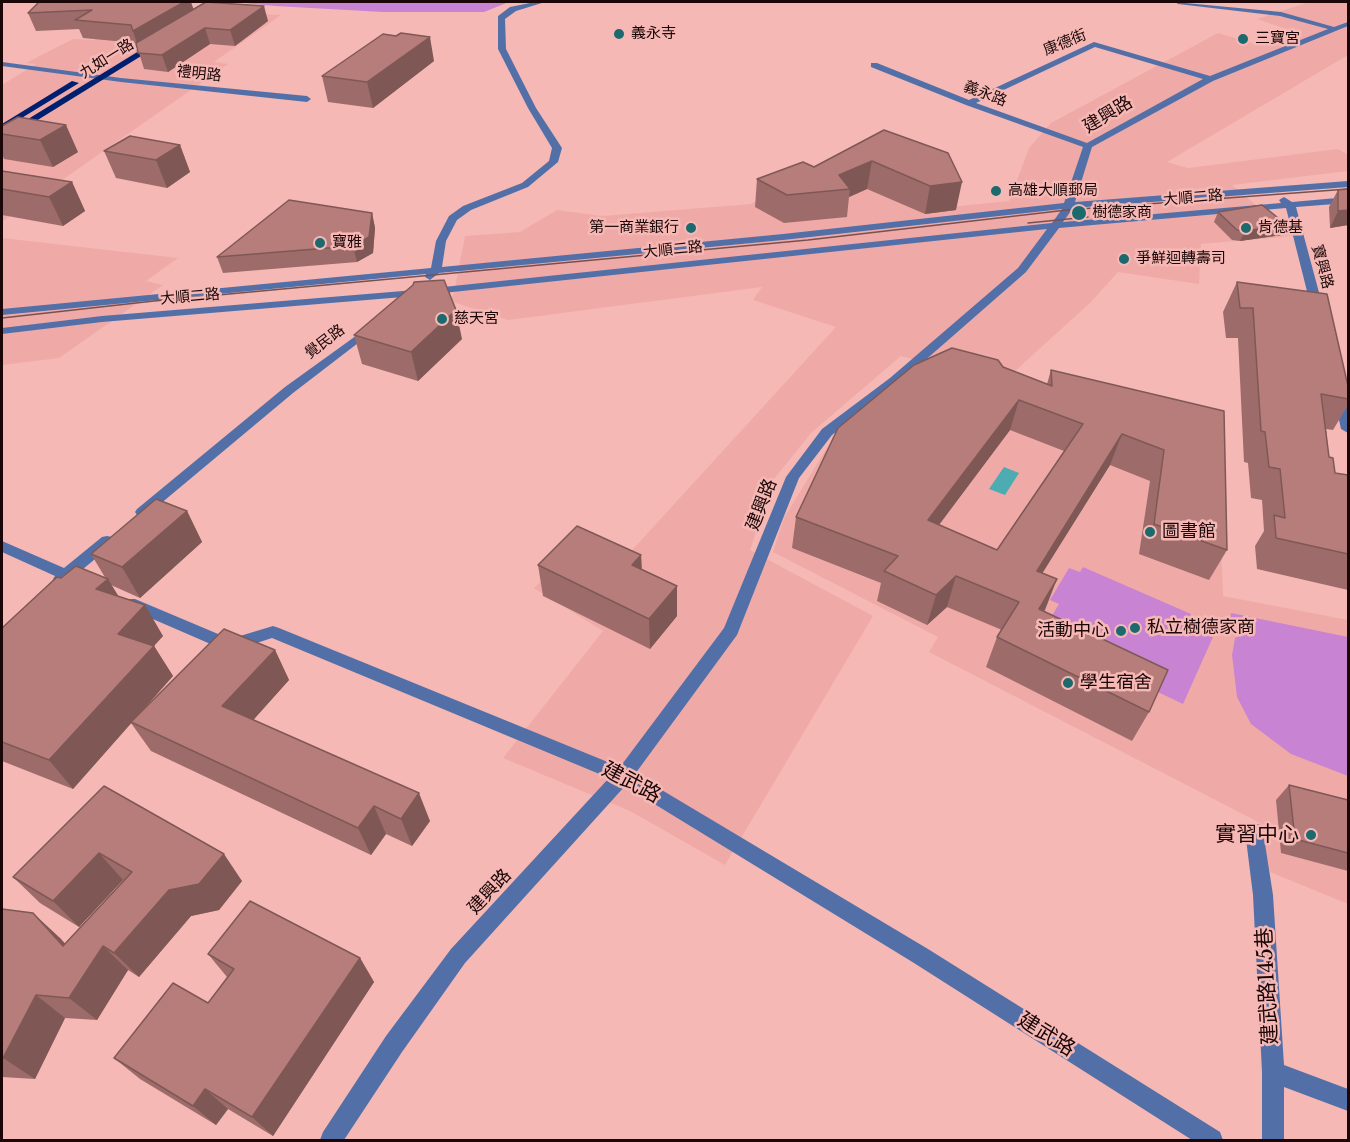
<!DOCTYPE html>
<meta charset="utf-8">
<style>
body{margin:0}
#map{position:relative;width:1350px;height:1142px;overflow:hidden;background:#f5b8b5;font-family:"Libre Baskerville",serif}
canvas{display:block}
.frame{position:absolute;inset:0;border:3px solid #1b0707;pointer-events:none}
</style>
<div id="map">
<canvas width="1350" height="1142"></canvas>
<div class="frame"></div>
</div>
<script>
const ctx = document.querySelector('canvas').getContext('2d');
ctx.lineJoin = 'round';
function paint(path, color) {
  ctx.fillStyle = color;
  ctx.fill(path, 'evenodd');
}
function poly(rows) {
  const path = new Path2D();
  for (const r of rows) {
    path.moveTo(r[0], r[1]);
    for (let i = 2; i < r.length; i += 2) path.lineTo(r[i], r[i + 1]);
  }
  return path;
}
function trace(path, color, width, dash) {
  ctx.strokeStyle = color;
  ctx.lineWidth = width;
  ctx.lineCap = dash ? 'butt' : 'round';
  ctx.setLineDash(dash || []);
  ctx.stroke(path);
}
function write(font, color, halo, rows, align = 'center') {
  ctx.font = font + ' "Libre Baskerville","Noto Sans TC",serif';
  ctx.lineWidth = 5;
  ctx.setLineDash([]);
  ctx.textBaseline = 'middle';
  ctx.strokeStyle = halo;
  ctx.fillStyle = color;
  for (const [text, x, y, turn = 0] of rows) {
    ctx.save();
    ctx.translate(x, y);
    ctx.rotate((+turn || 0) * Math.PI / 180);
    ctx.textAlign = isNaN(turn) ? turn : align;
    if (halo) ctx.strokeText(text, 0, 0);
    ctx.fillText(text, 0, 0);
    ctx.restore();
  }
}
const built = poly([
 [1309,2,1348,2,1348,55,1167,162,1188,168,1338,149,1348,155,1348,171,1232,185,1293,236,1201,244,1199,284,1118,272,1090,303,1004,381,901,356,811,433,774,479,750,550,873,616,725,865,630,811,503,758,603,631,534,588,587,538,624,559,836,327,753,300,762,287,508,320,450,301,454,293,465,236,520,232,557,210,602,216,751,204,791,182,852,180,919,210,1009,201,1029,148,1051,123,1218,33,1259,45,1292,31,1257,19],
 [218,12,281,15,214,62,228,64,2,222,2,85,36,64,26,63,73,39,94,40,134,16],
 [2,238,178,258,146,281,163,285,59,358,2,365],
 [877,400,1217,442,1223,596,1348,620,1348,904,1270,872,1260,823,929,652,938,637,773,552,784,518,828,446]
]);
const green = poly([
 [234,2,509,2,484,12,383,12,275,6],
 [1083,567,1191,614,1186,625,1213,637,1183,704,1040,636,1059,604,1050,600,1069,568,1080,572],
 [1231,613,1348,637,1348,776,1291,754,1251,724,1237,697,1232,655,1235,638,1253,630,1230,625]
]);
const water = poly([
 [1004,467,1019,473,1005,495,989,489]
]);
const minor = poly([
 [535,2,545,2,516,11,505,19,506,49,536,108,562,148,558,162,528,187,471,210,457,220,446,241,442,267,783,234,1064,203,1083,147,966,105,871,67,871,63,877,63,969,100,1094,42,1210,76,1328,29,1280,16,1178,4,1175,2,1281,12,1334,27,1348,22,1348,26,1213,81,1092,147,1075,202,1348,181,1348,187,1073,208,1063,222,1281,203,1279,200,1284,197,1292,202,1348,197,1348,203,1296,207,1324,311,1322,313,1318,314,1312,311,1286,208,1059,228,1026,272,898,384,832,435,799,478,737,635,635,774,928,949,1220,1132,1223,1140,1192,1140,914,963,625,786,465,963,402,1052,344,1140,320,1140,323,1132,386,1036,451,949,609,778,272,638,229,652,125,607,122,603,125,599,135,599,230,639,273,626,279,628,620,767,724,628,786,477,822,429,890,378,1018,268,1047,229,415,296,102,322,2,334,2,328,102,316,415,290,1052,223,1062,209,783,240,439,273,430,280,425,277,426,274,2,315,2,309,431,268,436,241,449,216,463,206,522,183,549,161,552,148,528,108,498,49,498,16,510,7,535,2],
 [1095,47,1203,79,1087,143,976,103,1095,47],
 [2,62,121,78,307,96,311,99,307,102,121,82,2,66,2,62],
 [371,325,375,326,375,330,293,393,147,515,137,515,135,512,137,509,285,387,371,325],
 [1339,388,1345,392,1348,405,1348,433,1341,429,1333,392,1339,388],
 [107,536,112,537,114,541,112,545,77,574,89,579,92,583,89,587,84,589,68,582,61,585,56,583,53,579,55,576,2,552,2,541,64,568,102,537,107,536],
 [1254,823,1261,825,1263,831,1273,895,1284,1065,1348,1089,1348,1111,1284,1087,1284,1140,1262,1140,1262,1072,1253,895,1245,831,1247,825,1254,823]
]);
const major = poly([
 [152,43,159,45,2,142,2,135,152,43],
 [72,81,79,83,2,130,2,124,72,81]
]);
const tram = poly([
 [1028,223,1088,217],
 [2,318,154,301,808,240,1067,210,1348,189]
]);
const wall = poly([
 [39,2,193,9,268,21,235,46,210,44,168,72,144,69,136,43,83,38,79,29,36,31,28,13],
 [434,61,373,108,328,102,322,76],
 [2,126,78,152,53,167,4,159,2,154],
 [884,130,956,210,925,214,867,189,849,197,847,217,784,223,755,207,757,179,814,167],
 [180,145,190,172,167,188,116,178,104,151],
 [2,171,72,182,85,211,63,226,2,215],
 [1348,189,1348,225,1330,228,1329,207,1338,190],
 [1218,212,1287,225,1282,235,1240,241,1232,240,1214,222],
 [372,213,375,228,373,253,357,262,223,273,217,257],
 [1237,282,1348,386,1348,405,1333,430,1326,429,1329,457,1335,473,1348,475,1348,590,1257,569,1255,546,1264,531,1262,500,1251,498,1248,463,1244,462,1238,338,1226,338,1223,312],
 [354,335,462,339,418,381,362,364],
 [1003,367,1047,384,1051,370,1224,411,1227,550,1209,580,1139,554,1150,481,1110,465,1042,573,1044,611,1149,712,1132,741,986,667,997,637,1002,630,947,607,927,625,877,601,881,583,792,548,796,517],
 [1010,430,1064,451,997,550,939,525],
 [187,511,202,542,140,598,111,585,118,597,163,636,154,646,173,676,139,714,275,650,289,680,253,720,430,821,412,846,386,834,371,855,151,751,131,723,73,789,2,761,2,628,61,578,106,579,91,554],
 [641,555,642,569,677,586,677,616,650,649,543,596,538,565],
 [1289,785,1348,800,1348,871,1281,853,1276,800],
 [104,786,242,881,219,910,191,916,139,977,128,970,97,1020,65,1018,35,1079,2,1077,2,909,60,938,65,944,124,880,123,880,79,927,40,903,13,877],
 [208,954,360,958,374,982,273,1136,228,1109,216,1125,140,1079,114,1058,208,1003,227,977]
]);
const shadedWall = poly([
 [184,2,191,2,196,16,139,50,133,31],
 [264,6,268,21,235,46,230,30],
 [205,28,210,44,168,72,162,55],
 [430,37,434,61,373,108,367,82],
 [66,125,78,152,53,167,40,140],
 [180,145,190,172,167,188,156,160],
 [872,161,867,189,849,197,850,189,839,175],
 [72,182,85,211,63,226,49,197],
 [962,182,956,210,925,214,930,186],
 [1348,210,1348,225,1330,228,1338,211],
 [372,213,375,228,373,253,357,262,353,246],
 [1287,225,1282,235,1240,241,1245,231],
 [456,310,462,339,418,381,411,352],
 [1019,400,1010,430,920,550,928,520],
 [1122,434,1110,465,1025,601,1037,571],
 [187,511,202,542,140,598,122,567],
 [641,555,642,586,632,565],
 [956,576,947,607,927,625,936,595],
 [108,579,127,610,96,589],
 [1057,579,1045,610,1027,640,1039,609],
 [677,586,677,616,650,649,649,619],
 [145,605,163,636,137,664,118,634],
 [154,646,173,676,73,789,49,760],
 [275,650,289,680,239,736,222,706],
 [419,793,430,821,412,846,401,819],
 [374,806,386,834,371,855,358,828],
 [99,853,123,880,79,927,53,901],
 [224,854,242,881,219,910,191,916,139,977,114,953,169,890],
 [33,913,60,938,88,969,103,946,128,970,97,1020,69,998,63,946],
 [360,958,374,982,273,1136,252,1117],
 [36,995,65,1018,35,1079,3,1058],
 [205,1089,228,1109,216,1125,193,1106]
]);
const building = poly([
 [39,2,184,2,133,31,131,25,75,20,92,10,28,13,39,2],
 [206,2,264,6,230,30,205,28,162,55,138,53,136,43,206,2],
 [401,33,430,37,367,82,322,76,383,34,396,36,401,33],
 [18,117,66,125,40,140,2,134,2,126,18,117],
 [884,130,948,153,962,182,930,186,872,161,839,175,850,189,787,195,757,179,803,162,814,167,884,130],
 [130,136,180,145,156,160,104,151,130,136],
 [2,171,72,182,49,197,2,189,2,171],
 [1348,189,1348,210,1338,211,1338,190,1348,189],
 [289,200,372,213,369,237,353,246,217,257,289,200],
 [1262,205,1287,225,1245,231,1237,230,1218,212,1262,205],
 [444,280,456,310,411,352,354,335,413,285,414,282,444,280],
 [1237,282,1327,294,1348,386,1348,399,1321,394,1329,457,1333,458,1335,473,1348,475,1348,554,1276,538,1274,515,1285,518,1280,469,1269,467,1265,432,1261,431,1253,308,1240,308,1237,282],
 [952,348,998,360,1003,367,1052,386,1051,370,1224,411,1227,550,1154,524,1164,450,1122,434,1037,571,1057,579,1039,609,1168,670,1149,712,997,637,1019,602,956,576,936,595,884,571,898,556,796,517,838,428,914,365,952,348],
 [1019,400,1083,424,997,550,928,520,1019,400],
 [156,499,187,511,122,567,91,554,156,499],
 [577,526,641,555,632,565,677,586,649,619,538,565,577,526],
 [76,566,108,579,96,589,145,605,118,634,154,646,49,760,2,742,2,628,57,577,61,578,76,566],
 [224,629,275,650,222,706,419,793,401,819,374,806,358,828,131,722,224,629],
 [1289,785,1348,800,1348,853,1295,839,1289,785],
 [104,786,224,854,199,884,169,890,114,953,103,946,69,998,36,995,3,1058,2,1058,2,909,33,913,63,946,132,872,99,853,53,901,13,877,104,786],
 [250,901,360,958,252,1117,205,1089,193,1106,114,1058,173,983,208,1003,234,969,208,954,250,901]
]);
const markers = [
 [619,34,6,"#1c696e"],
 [1243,39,6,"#1c696e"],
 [996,191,6,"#1c696e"],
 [1079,213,8,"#1c696e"],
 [691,228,6,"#1c696e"],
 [1246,228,6,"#1c696e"],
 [320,243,6,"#1c696e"],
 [1124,259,6,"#1c696e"],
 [442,319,6,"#1c696e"],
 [1150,532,6,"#1c696e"],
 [1135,628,6,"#1c696e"],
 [1121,631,6,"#1c696e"],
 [1068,683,6,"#1c696e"],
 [1311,835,6,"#1c696e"]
];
const farPoinames = [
 ["義永寺",631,34],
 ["三寶宮",1255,39],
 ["高雄大順郵局",1008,191],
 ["樹德家商",1092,213],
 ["第一商業銀行",679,228,"right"],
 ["肯德基",1258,228],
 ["寶雅",332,243],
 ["爭鮮迴轉壽司",1136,259],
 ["慈天宮",454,319]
];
const farStreetnames = [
 ["康德街",1065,43,-22],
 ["九如一路",107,59,-32],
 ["禮明路",199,74,6],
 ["義永路",985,94,21],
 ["大順二路",1193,198,-5],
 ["大順二路",673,250,-6],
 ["寶興路",1322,267,75],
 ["大順二路",190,297,-5],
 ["覺民路",325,342,-37]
];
const streetNames = [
 ["建興路",1108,115,-31],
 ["建興路",762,505,-69],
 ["建興路",490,892,-47]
];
const poiNames = [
 ["圖書館",1162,532],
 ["私立樹德家商",1147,628],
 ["活動中心",1109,631,"right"],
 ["學生宿舍",1080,683]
];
const nearStreetnames = [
 ["建武路",631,783,28],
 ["建武路145巷",1268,986,-93],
 ["建武路",1046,1035,32]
];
const nearPoinames = [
 ["實習中心",1299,835]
];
paint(built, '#efaaa7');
paint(green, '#c884d3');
paint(water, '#4dabb2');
paint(minor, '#5270a7');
paint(major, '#00206f');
trace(tram, '#765150', 1.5);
paint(wall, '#9d6c6a');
paint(shadedWall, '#7f5856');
paint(building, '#b67d7b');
trace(building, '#7f5856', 1.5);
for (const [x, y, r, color] of markers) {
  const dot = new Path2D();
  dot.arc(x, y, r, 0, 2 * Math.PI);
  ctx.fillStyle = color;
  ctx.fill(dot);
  trace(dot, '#f5b8b5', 2);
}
write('15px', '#1b0707', '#f5b8b5', farPoinames, 'left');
write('15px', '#1b0707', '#f5b8b5', farStreetnames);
write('18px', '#1b0707', '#f5b8b5', streetNames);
write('18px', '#1b0707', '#f5b8b5', poiNames, 'left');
write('21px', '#1b0707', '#f5b8b5', nearStreetnames);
write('21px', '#1b0707', '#f5b8b5', nearPoinames, 'right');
</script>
